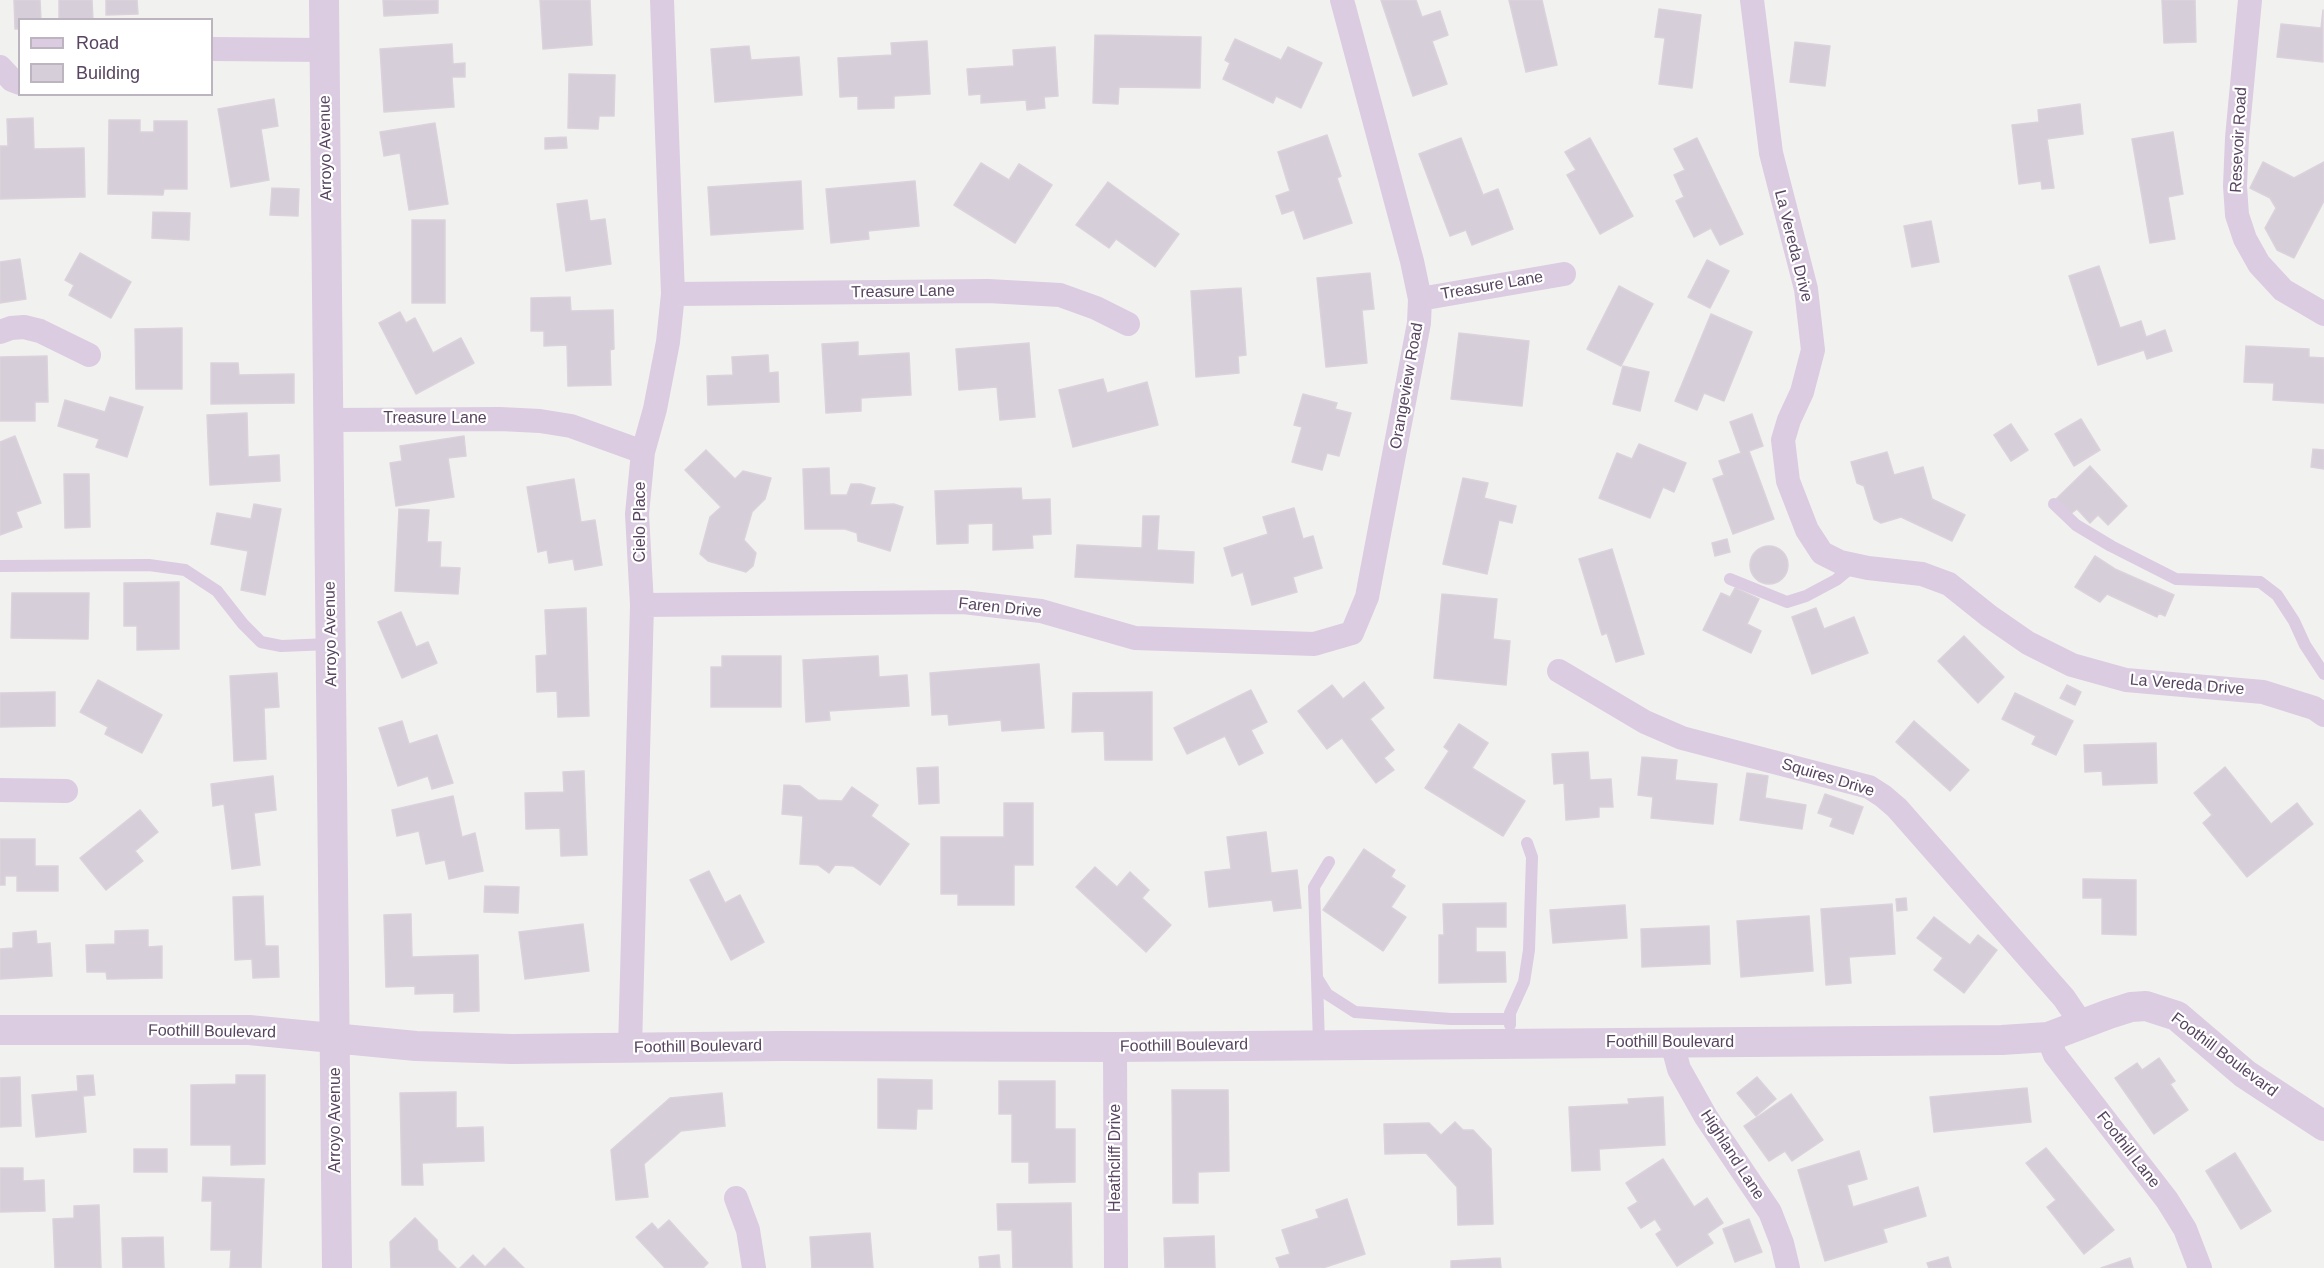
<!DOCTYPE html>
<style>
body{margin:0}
#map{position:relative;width:2324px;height:1268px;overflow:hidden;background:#f1f2ef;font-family:Helvetica,sans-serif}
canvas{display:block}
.legend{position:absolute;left:18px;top:18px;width:195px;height:78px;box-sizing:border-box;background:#fff;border:2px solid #bcb5bf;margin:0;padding:8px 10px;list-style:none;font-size:18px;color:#57455f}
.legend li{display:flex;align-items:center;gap:12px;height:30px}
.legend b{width:30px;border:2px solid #bcb5bf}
</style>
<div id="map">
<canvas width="2324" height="1268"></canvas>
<ul class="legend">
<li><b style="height:8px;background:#dbcce1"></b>Road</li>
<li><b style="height:16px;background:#d6ced8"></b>Building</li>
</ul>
</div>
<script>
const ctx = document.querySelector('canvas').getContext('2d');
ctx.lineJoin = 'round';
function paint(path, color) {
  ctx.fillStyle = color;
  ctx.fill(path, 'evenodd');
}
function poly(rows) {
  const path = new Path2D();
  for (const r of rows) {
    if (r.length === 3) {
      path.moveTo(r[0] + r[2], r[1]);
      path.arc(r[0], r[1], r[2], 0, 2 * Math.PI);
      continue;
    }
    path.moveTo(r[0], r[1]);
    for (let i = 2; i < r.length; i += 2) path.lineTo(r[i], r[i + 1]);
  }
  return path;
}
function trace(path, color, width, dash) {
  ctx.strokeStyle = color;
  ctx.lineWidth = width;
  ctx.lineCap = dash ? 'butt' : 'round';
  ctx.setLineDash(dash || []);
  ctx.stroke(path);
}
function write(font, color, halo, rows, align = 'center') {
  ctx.font = font + ' Helvetica,sans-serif';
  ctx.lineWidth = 4.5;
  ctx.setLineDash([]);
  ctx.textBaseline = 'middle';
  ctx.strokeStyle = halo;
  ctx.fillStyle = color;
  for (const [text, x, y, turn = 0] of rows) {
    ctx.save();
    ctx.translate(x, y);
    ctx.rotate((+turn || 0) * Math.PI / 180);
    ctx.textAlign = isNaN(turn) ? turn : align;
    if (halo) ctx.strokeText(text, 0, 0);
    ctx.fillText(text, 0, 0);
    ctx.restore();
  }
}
const building = poly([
 [14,0,40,0,41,20,20,20,20,29,15,29,14,0],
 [59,0,92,0,93,20,59,20,59,0],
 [106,0,137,0,138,14,106,15,106,0],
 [383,0,438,0,438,13,384,16,383,0],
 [540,0,590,0,592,45,543,49,540,0],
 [1381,0,1416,0,1422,17,1440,11,1448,35,1432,41,1447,84,1413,96,1381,0],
 [1509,0,1542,0,1557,65,1526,72,1509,0],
 [2162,0,2195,0,2196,42,2164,43,2162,0],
 [1659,9,1701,15,1692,88,1659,84,1665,38,1655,37,1659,9],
 [2323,10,2323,62,2277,57,2281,24,2321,28,2323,10],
 [1095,35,1201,37,1200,88,1119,87,1118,104,1093,103,1095,35],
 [1235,39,1281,60,1288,47,1322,63,1301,108,1276,96,1273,103,1223,79,1230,63,1225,60,1235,39],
 [927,41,930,94,894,96,894,108,858,109,858,96,840,97,838,58,892,55,891,43,927,41],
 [1795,42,1830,46,1825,86,1790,82,1795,42],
 [452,44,453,64,465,63,465,77,452,77,454,107,384,112,380,49,452,44],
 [749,46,751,60,799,57,802,95,715,102,711,49,749,46],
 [1055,47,1058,96,1044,97,1045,108,1027,110,1026,100,981,103,981,94,969,95,967,69,1014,66,1013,50,1055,47],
 [569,74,615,75,614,116,599,116,598,129,568,128,569,74],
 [274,99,278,126,261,129,269,180,231,187,218,109,274,99],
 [2080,104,2083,134,2047,139,2054,188,2042,189,2041,181,2019,184,2012,125,2039,122,2038,110,2080,104],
 [33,118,34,149,84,148,85,197,0,199,0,146,8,146,7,119,33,118],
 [109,120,140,120,140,132,154,132,154,121,187,121,187,189,164,189,163,195,108,194,109,120],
 [435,123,448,204,409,210,400,153,384,156,380,132,435,123],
 [2173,132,2183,194,2168,197,2175,239,2150,243,2132,139,2173,132],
 [1327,135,1341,176,1337,178,1352,223,1304,239,1294,210,1282,214,1276,196,1290,191,1278,152,1327,135],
 [566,137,567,148,545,149,545,138,566,137],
 [1461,138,1483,195,1498,189,1513,229,1472,245,1466,230,1450,236,1419,154,1461,138],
 [1590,138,1633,216,1600,234,1567,175,1576,170,1565,152,1590,138],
 [1697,138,1743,234,1720,245,1711,228,1694,237,1676,201,1684,197,1674,175,1685,170,1674,149,1697,138],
 [2263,162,2294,178,2324,162,2324,201,2294,258,2277,250,2265,228,2276,208,2270,198,2250,188,2263,162],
 [981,163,1009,180,1019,164,1052,185,1015,243,954,205,981,163],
 [801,181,803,229,711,235,708,187,801,181],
 [915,181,919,226,868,231,869,239,831,243,826,189,915,181],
 [1108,182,1179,234,1155,267,1116,239,1109,248,1076,225,1108,182],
 [272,188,299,189,298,216,270,215,272,188],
 [587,200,590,221,605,219,611,264,566,271,557,204,587,200],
 [153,212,190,213,189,240,152,238,153,212],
 [412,220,445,220,445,303,412,303,412,220],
 [1931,221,1939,262,1912,267,1904,226,1931,221],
 [80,253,131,282,111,318,69,295,74,285,65,280,80,253],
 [20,259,26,299,0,303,0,262,20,259],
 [1707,260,1729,271,1710,308,1688,297,1707,260],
 [2099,266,2120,328,2141,321,2146,337,2165,330,2172,351,2147,359,2144,350,2098,365,2069,276,2099,266],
 [1370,273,1374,309,1362,310,1367,363,1326,367,1317,278,1370,273],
 [1619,286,1653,304,1621,366,1587,349,1619,286],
 [1241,288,1246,355,1238,356,1239,373,1196,377,1191,291,1241,288],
 [570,297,571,311,613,310,614,349,610,350,611,385,568,386,567,345,544,346,544,331,531,331,531,298,570,297],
 [400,312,406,323,415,318,433,353,461,338,474,363,416,394,379,323,400,312],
 [1711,314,1752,332,1724,401,1704,393,1697,410,1675,401,1711,314],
 [182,328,182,389,136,389,135,329,182,328],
 [1459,333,1529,341,1522,406,1451,399,1459,333],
 [858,342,858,356,909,353,911,395,861,398,861,411,826,413,822,344,858,342],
 [1029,343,1035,417,1000,420,997,387,959,390,956,349,1029,343],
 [2246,346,2309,349,2309,357,2324,358,2324,403,2273,400,2274,383,2244,382,2246,346],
 [768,355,769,373,778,372,779,402,708,405,707,376,733,375,732,357,768,355],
 [47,356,48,402,35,402,35,421,0,421,0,357,47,356],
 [211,363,238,363,239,375,294,374,294,403,211,404,211,363],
 [1623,366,1649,372,1640,411,1613,404,1623,366],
 [1103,379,1107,393,1147,382,1158,425,1073,447,1059,390,1103,379],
 [1303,394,1337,403,1335,409,1351,413,1339,456,1327,453,1322,470,1292,462,1302,427,1294,425,1303,394],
 [110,397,143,407,127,457,96,447,99,439,58,426,65,400,105,412,110,397],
 [247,413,248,457,279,455,280,481,210,485,207,415,247,413],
 [1752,414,1763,446,1749,451,1774,519,1733,534,1713,479,1724,475,1719,461,1741,453,1730,422,1752,414],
 [2081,419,2100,450,2074,466,2055,434,2081,419],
 [2011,424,2028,450,2011,461,1994,435,2011,424],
 [15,436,41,503,16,512,22,527,0,535,0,442,15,436],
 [464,436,466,456,448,458,454,497,396,506,390,463,402,461,400,446,464,436],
 [1639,444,1686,463,1674,492,1663,487,1650,518,1599,498,1617,453,1632,459,1639,444],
 [2313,449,2324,450,2324,469,2311,467,2313,449],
 [706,450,735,479,743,471,771,478,765,499,752,512,744,540,756,553,753,566,746,572,708,561,700,554,710,517,721,507,685,470,706,450],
 [1887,452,1894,475,1923,467,1932,499,1965,515,1952,541,1901,517,1881,523,1874,519,1864,486,1857,483,1851,462,1887,452],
 [2090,466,2127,506,2108,525,2098,515,2090,523,2077,509,2069,515,2055,500,2090,466],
 [829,468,830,495,847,495,851,484,861,484,875,488,870,505,894,504,903,507,890,551,858,541,857,533,845,529,805,529,803,469,829,468],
 [64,474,89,474,90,527,65,528,64,474],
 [1463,478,1488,483,1484,498,1516,506,1512,523,1499,520,1487,574,1443,564,1463,478],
 [574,479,581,522,595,520,602,565,575,570,573,559,549,563,547,550,538,552,527,487,574,479],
 [1021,488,1022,500,1050,499,1051,534,1032,535,1033,548,993,550,993,523,968,524,968,543,937,544,935,491,1021,488],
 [254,504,281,509,265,595,241,590,248,551,211,544,217,513,251,519,254,504],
 [1294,508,1303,539,1313,536,1322,568,1293,577,1297,592,1252,605,1243,572,1232,576,1224,548,1268,534,1263,517,1294,508],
 [399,509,429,510,427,542,441,542,440,567,460,568,458,594,395,591,399,509],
 [1143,516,1159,516,1157,550,1194,552,1193,583,1075,577,1077,545,1142,548,1143,516],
 [1727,539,1730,552,1715,556,1712,543,1727,539],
 [1769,565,19],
 [1612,549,1644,654,1616,662,1607,633,1602,635,1579,559,1612,549],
 [2095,556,2115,569,2174,595,2165,616,2159,613,2157,617,2107,594,2100,602,2075,587,2095,556],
 [179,582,179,649,137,650,137,626,124,626,124,583,179,582],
 [1735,588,1759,599,1747,624,1761,631,1751,653,1703,630,1721,593,1730,597,1735,588],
 [12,593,89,593,88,639,11,638,12,593],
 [1442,594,1497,599,1493,639,1510,641,1506,685,1434,678,1442,594],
 [586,608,589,716,558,717,557,691,537,692,536,656,547,655,545,610,586,608],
 [1816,608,1824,629,1854,617,1868,653,1812,674,1792,617,1816,608],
 [401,612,416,647,428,642,437,663,402,678,378,622,401,612],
 [1964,636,2004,677,1978,703,1938,661,1964,636],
 [722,656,781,656,781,707,711,707,711,667,722,667,722,656],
 [878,656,879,677,907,675,909,706,829,711,830,720,806,722,803,660,878,656],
 [1039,664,1044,728,1002,731,1001,720,949,725,948,714,932,715,930,673,1039,664],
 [277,673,279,707,264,708,266,759,234,761,230,676,277,673],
 [98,680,162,715,142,753,105,734,108,727,80,712,98,680],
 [1364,682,1384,708,1370,719,1394,750,1384,758,1394,770,1376,783,1342,738,1327,749,1298,711,1332,685,1343,699,1364,682],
 [2067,685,2081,692,2075,705,2060,698,2067,685],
 [1251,690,1267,722,1251,730,1263,753,1239,765,1225,736,1187,754,1174,728,1251,690],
 [55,692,55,726,0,727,0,693,55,692],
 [1152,692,1152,760,1105,760,1104,731,1072,732,1073,693,1152,692],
 [2015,693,2073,721,2056,755,2032,744,2036,736,2002,719,2015,693],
 [402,721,409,744,437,735,453,783,432,789,428,776,398,786,379,728,402,721],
 [1914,721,1969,770,1950,791,1896,742,1914,721],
 [1459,724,1488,743,1472,768,1525,801,1503,836,1425,788,1449,751,1444,747,1459,724],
 [2156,743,2157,783,2103,785,2102,771,2085,772,2084,745,2156,743],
 [1588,752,1590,780,1611,779,1613,807,1599,807,1599,817,1566,820,1564,783,1554,784,1552,754,1588,752],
 [1642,757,1677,760,1675,780,1717,784,1713,824,1651,818,1653,797,1638,795,1642,757],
 [938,767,939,803,919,804,917,768,938,767],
 [2225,767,2271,824,2297,803,2313,824,2247,877,2203,823,2212,815,2194,793,2225,767],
 [584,771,587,855,561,856,560,828,526,829,525,793,564,792,563,772,584,771],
 [1747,773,1768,776,1765,798,1806,805,1802,829,1740,820,1747,773],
 [273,776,276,810,254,813,260,865,232,869,224,804,213,806,211,784,273,776],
 [784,785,800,786,818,800,842,801,852,787,878,805,871,816,909,844,880,885,853,866,835,865,829,873,818,865,800,864,803,816,782,814,784,785],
 [1825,794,1863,807,1853,834,1830,826,1833,818,1818,813,1825,794],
 [453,796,462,837,475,833,483,871,449,879,445,860,426,864,419,831,397,836,392,810,453,796],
 [1004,803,1033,803,1033,865,1014,865,1014,905,958,905,958,894,941,894,941,837,1004,837,1004,803],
 [140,810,158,832,135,851,143,861,106,890,80,858,140,810],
 [1266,832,1271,873,1297,870,1301,908,1274,911,1272,900,1209,907,1205,872,1231,869,1227,837,1266,832],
 [0,839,35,839,35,866,58,866,58,891,17,891,17,876,5,876,5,885,0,885,0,839],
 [1364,849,1395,870,1391,877,1405,886,1391,907,1406,917,1383,951,1323,910,1364,849],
 [1095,867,1117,887,1130,872,1149,890,1142,898,1171,925,1146,952,1076,887,1095,867],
 [709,871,725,903,740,895,764,942,731,960,690,880,709,871],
 [2083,879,2136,880,2136,935,2102,934,2102,898,2083,898,2083,879],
 [485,886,519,887,518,913,484,912,485,886],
 [263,896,265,946,278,946,279,977,253,978,252,959,235,960,233,897,263,896],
 [1906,898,1907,910,1897,911,1896,899,1906,898],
 [1506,903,1506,927,1476,927,1476,952,1505,952,1506,982,1439,983,1439,935,1444,935,1443,904,1506,903],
 [1892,904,1895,954,1849,957,1851,983,1826,985,1821,909,1892,904],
 [1625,905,1627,938,1553,943,1550,910,1625,905],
 [411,914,412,957,478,955,479,1011,454,1012,454,993,415,994,415,986,386,987,384,915,411,914],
 [1809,916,1813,971,1741,977,1737,921,1809,916],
 [1934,917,1970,945,1978,935,1997,950,1964,993,1934,970,1943,958,1917,938,1934,917],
 [583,924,589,971,525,979,519,932,583,924],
 [1709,926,1710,964,1642,967,1641,929,1709,926],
 [148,930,148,947,162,946,162,978,107,979,106,972,87,972,86,945,115,944,115,931,148,930],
 [36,931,37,944,50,943,52,976,0,979,0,949,13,948,13,933,36,931],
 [2159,1058,2175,1081,2170,1084,2188,1110,2154,1134,2115,1078,2137,1063,2142,1070,2159,1058],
 [93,1075,95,1095,83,1096,86,1132,36,1137,32,1095,78,1091,77,1076,93,1075],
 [236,1075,265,1075,265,1164,231,1165,231,1145,191,1145,191,1085,236,1084,236,1075],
 [20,1077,21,1126,0,1127,0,1078,20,1077],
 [1757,1077,1776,1099,1756,1116,1737,1093,1757,1077],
 [878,1079,932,1080,932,1109,917,1109,916,1129,878,1128,878,1079],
 [999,1081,1055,1081,1055,1129,1075,1129,1075,1182,1029,1183,1029,1162,1012,1162,1012,1114,999,1114,999,1081],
 [2027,1088,2031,1122,1934,1132,1930,1097,2027,1088],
 [1172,1090,1228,1090,1229,1171,1198,1172,1198,1203,1173,1203,1172,1090],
 [456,1092,456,1128,483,1127,484,1161,422,1163,423,1185,402,1185,400,1093,456,1092],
 [722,1093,725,1126,681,1131,644,1164,648,1197,616,1200,611,1150,670,1098,722,1093],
 [1791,1094,1823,1140,1792,1161,1785,1151,1769,1161,1744,1126,1791,1094],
 [1663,1097,1665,1145,1599,1149,1600,1170,1572,1171,1569,1107,1629,1104,1628,1099,1663,1097],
 [1455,1122,1463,1130,1473,1130,1491,1149,1493,1224,1458,1225,1457,1187,1426,1153,1385,1154,1384,1124,1429,1123,1441,1135,1455,1122],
 [2046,1148,2114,1230,2084,1254,2047,1207,2056,1200,2026,1163,2046,1148],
 [134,1149,167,1149,167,1172,134,1172,134,1149],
 [1859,1151,1867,1179,1847,1185,1853,1207,1918,1187,1926,1216,1883,1229,1887,1242,1825,1261,1798,1170,1859,1151],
 [2235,1153,2271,1211,2241,1229,2206,1171,2235,1153],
 [1663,1159,1694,1207,1707,1198,1723,1223,1707,1234,1713,1243,1677,1266,1656,1234,1662,1230,1655,1219,1641,1228,1628,1208,1638,1202,1626,1183,1663,1159],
 [0,1168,23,1168,23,1181,44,1180,45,1211,0,1212,0,1168],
 [203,1177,264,1179,261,1268,230,1268,231,1250,211,1250,212,1201,202,1201,203,1177],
 [1347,1199,1365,1254,1323,1268,1280,1268,1276,1258,1290,1254,1282,1230,1319,1218,1316,1210,1347,1199],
 [1071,1203,1072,1268,1013,1268,1012,1230,998,1230,997,1204,1071,1203],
 [99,1205,101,1268,55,1268,53,1219,74,1218,74,1206,99,1205],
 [415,1218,437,1240,438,1250,456,1268,391,1268,390,1242,415,1218],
 [1749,1219,1762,1252,1735,1262,1723,1229,1749,1219],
 [669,1220,708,1263,703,1268,665,1268,636,1237,652,1223,658,1230,669,1220],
 [870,1233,873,1268,812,1268,810,1237,870,1233],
 [1214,1236,1215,1268,1165,1268,1164,1238,1214,1236],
 [163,1237,164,1268,123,1268,122,1238,163,1237],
 [504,1248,524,1268,460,1268,473,1255,485,1267,504,1248],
 [999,1255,1000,1268,980,1268,979,1257,999,1255],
 [1948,1257,1951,1268,1929,1268,1927,1263,1948,1257],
 [1500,1258,1501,1268,1451,1268,1451,1261,1500,1258],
 [2130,1258,2133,1268,2101,1268,2130,1258]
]);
const service = poly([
 [2054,504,2076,525,2111,546,2176,579,2260,582,2277,595,2294,621,2305,645,2324,674],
 [0,566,149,565,185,570,217,591,243,624,261,642,281,646,330,644],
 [1730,579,1787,602,1806,596,1836,580,1853,566],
 [1329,862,1314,887,1317,978,1327,994,1355,1012,1451,1019,1510,1019],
 [1317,978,1319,1045],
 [1510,1025,1510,1013,1524,982,1529,950,1532,857,1527,843]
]);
const minor = poly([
 [1752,0,1771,153,1806,289,1813,350,1802,392,1789,420,1783,440,1788,481,1807,530,1822,553,1840,562,1868,568,1922,574,1949,584,1989,616,2028,643,2072,665,2126,680,2263,692,2314,708,2324,715],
 [2250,0,2237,138,2235,186,2237,215,2245,239,2259,264,2283,290,2324,314],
 [212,49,324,50],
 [0,67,12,80,20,83],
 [673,294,988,291,1060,295,1096,308,1128,324],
 [1420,299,1564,274],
 [0,332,11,328,24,327,40,331,89,355],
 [330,420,500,419,540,421,571,426,643,452],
 [642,605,963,602,1041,611,1135,638,1314,644,1352,633,1367,597,1419,323,1420,299,1412,261,1342,0],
 [1559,671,1645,722,1682,738,1869,787,1883,796,1897,808,2064,998,2083,1026],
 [0,790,66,791],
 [2048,1037,2055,1055,2167,1200,2185,1229,2200,1268],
 [1672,1043,1679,1069,1706,1117,1770,1212,1782,1243,1788,1268],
 [1115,1047,1116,1268],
 [630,1048,642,605,637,514,643,452,655,409,668,342,673,294,662,0],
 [736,1198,748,1230,754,1268]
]);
const tertiary = poly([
 [324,0,337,1268],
 [0,1030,249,1030,416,1046,512,1049,782,1046,1115,1047,2002,1040,2048,1037,2109,1014,2131,1007,2146,1006,2177,1016,2245,1074,2324,1126]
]);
const streetNames = [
 ["Resevoir Road",2239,140,-87],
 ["Arroyo Avenue",326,148,-91],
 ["La Vereda Drive",1793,246,76],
 ["Treasure Lane",1492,286,-10],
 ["Treasure Lane",903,292,-1],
 ["Orangeview Road",1407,386,-80],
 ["Treasure Lane",435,419],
 ["Cielo Place",641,522,-90],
 ["Faren Drive",1000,608,6],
 ["Arroyo Avenue",331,634,-91],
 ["La Vereda Drive",2187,685,5],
 ["Squires Drive",1828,778,17],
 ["Foothill Boulevard",212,1032,1],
 ["Foothill Boulevard",1670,1043],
 ["Foothill Boulevard",1184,1046,-1],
 ["Foothill Boulevard",698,1047,-1],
 ["Foothill Boulevard",2224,1055,37],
 ["Arroyo Avenue",336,1120,-90],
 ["Foothill Lane",2128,1150,52],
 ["Highland Lane",1732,1155,57],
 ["Heathcliff Drive",1116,1158,-90]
];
paint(building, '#d6ced8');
trace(building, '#dbd2db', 1.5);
trace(service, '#dbcce1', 12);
trace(minor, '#dbcce1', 24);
trace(tertiary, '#dbcce1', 30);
write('16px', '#57455f', '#fff', streetNames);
</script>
